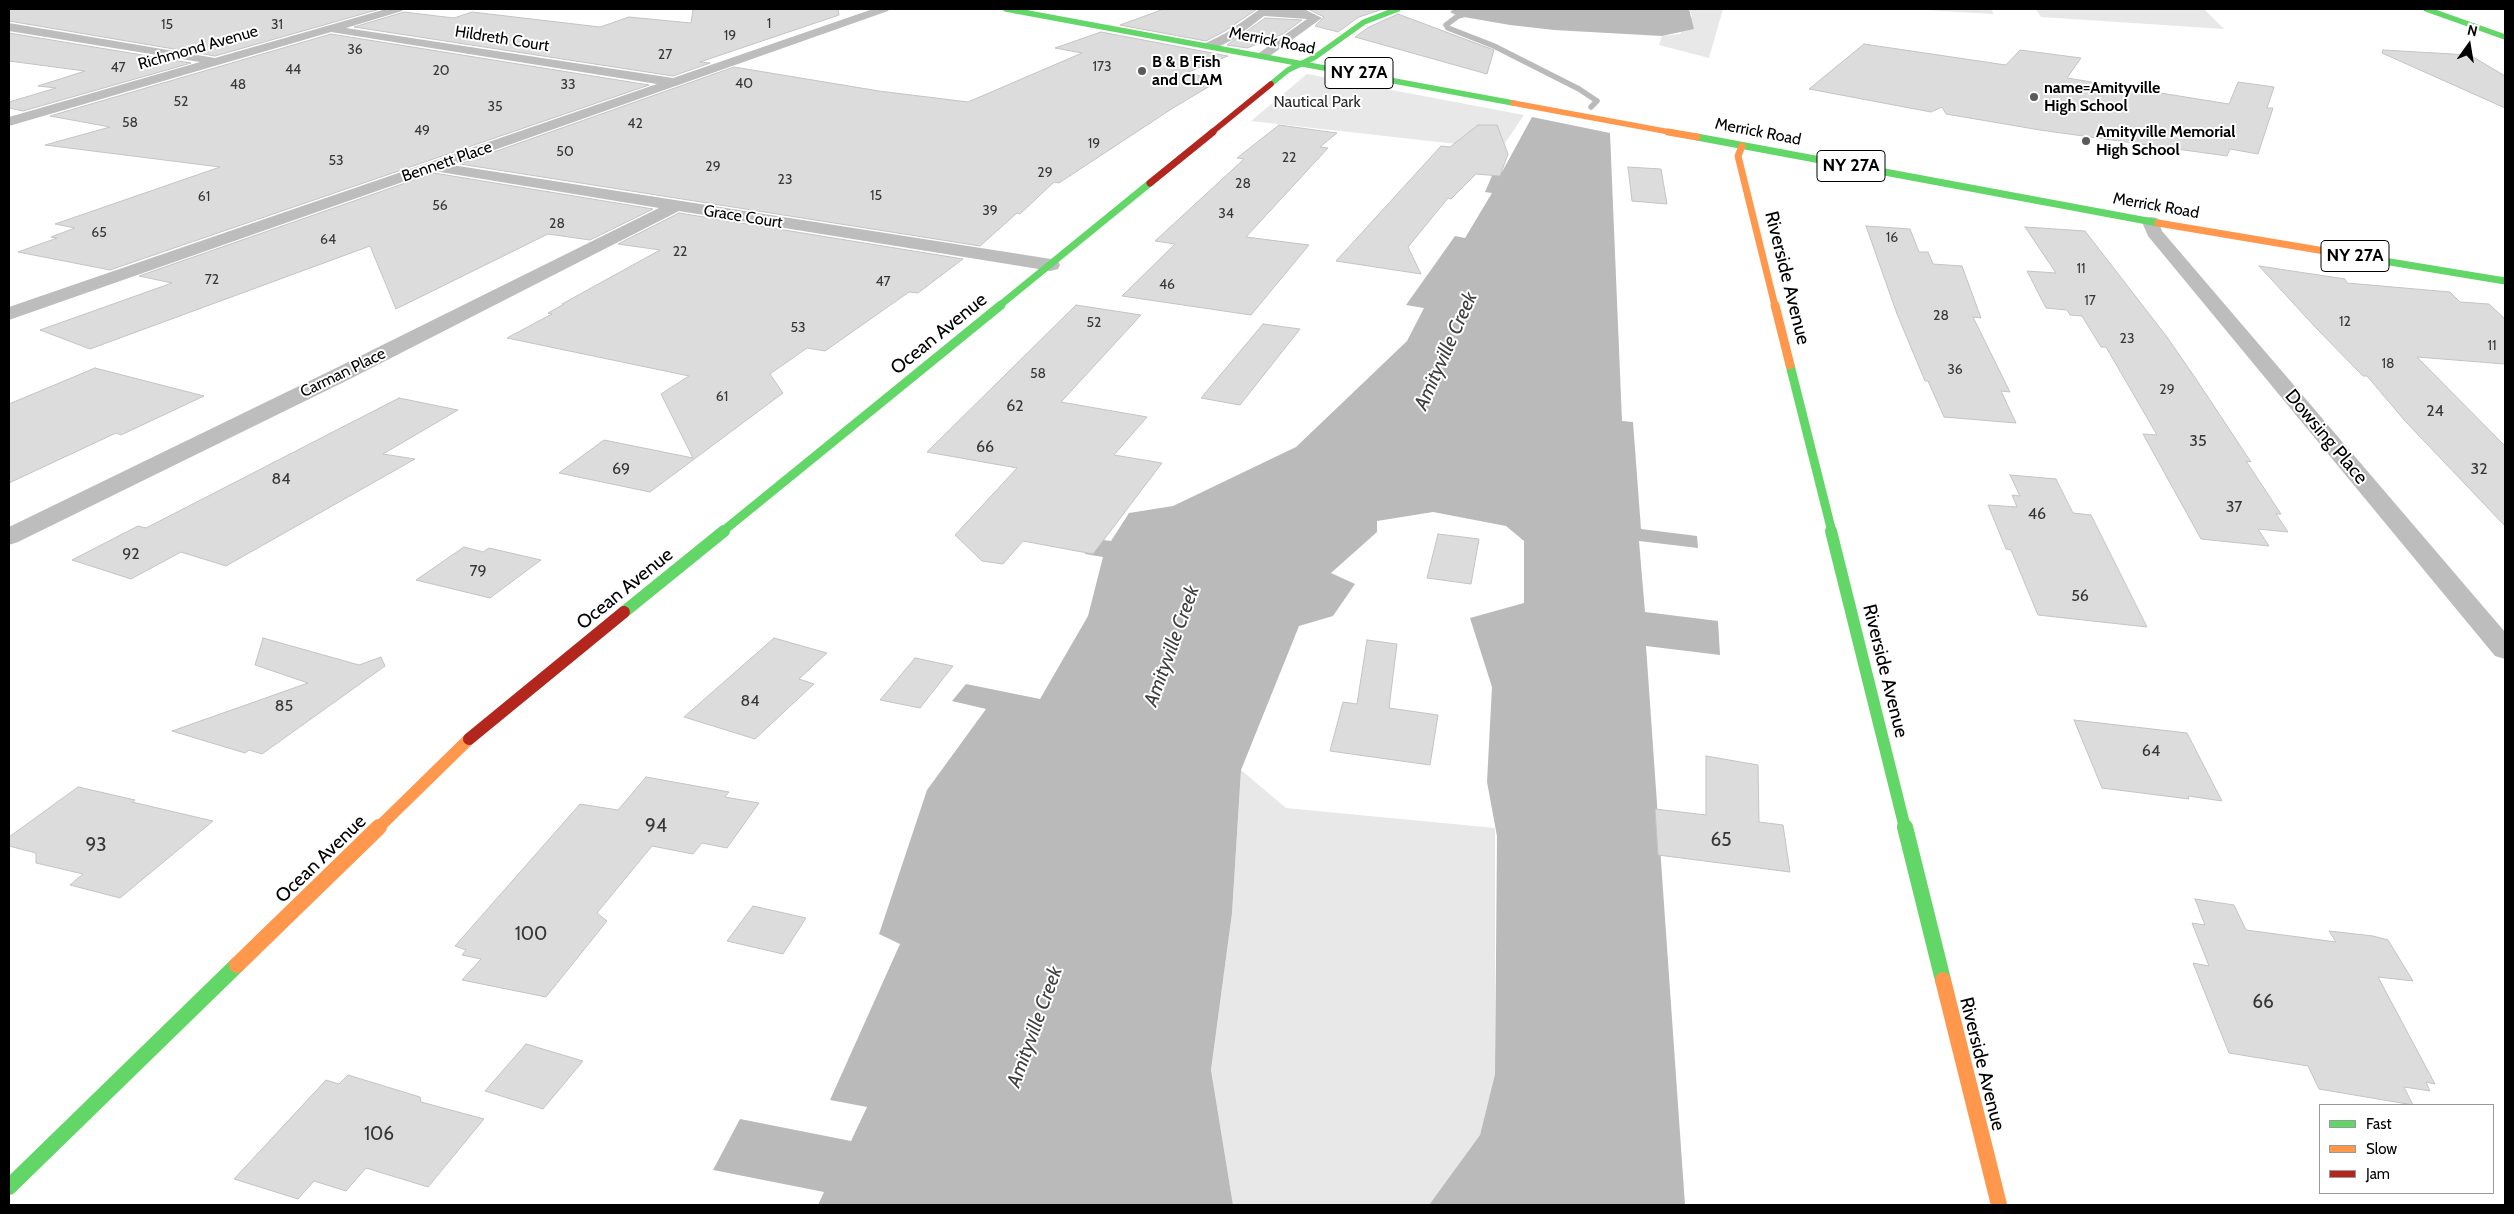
<!DOCTYPE html>
<style>
body{margin:0}
#map{position:relative;width:2514px;height:1214px;overflow:hidden;background:#fff;font-family:Cabin,sans-serif}
canvas{display:block}
.frame{position:absolute;inset:0;border:10px solid #000;pointer-events:none}
.legend{position:absolute;left:2319px;top:1104px;width:175px;height:90px;box-sizing:border-box;background:#fff;border:1px solid #999;margin:0;padding:6px 9px;list-style:none;font-size:15px;color:#000}
.legend li{display:flex;align-items:center;gap:10px;height:25px}
.legend b{width:25px;border:1px solid #999}
.north{position:absolute;left:2444px;top:20px;width:50px;height:50px;-webkit-text-stroke:4px #fff;paint-order:stroke;rotate:13deg;font-size:14px;font-weight:700;line-height:20px;text-align:center;color:#000}
.north::after{content:'';display:block;margin:auto;width:18px;height:22px;background:#000;clip-path:polygon(50% 0,100% 100%,50% 72%,0 100%)}
</style>
<div id="map">
<canvas width="2514" height="1214"></canvas>
<div class="frame"></div>
<ul class="legend">
<li><b style="height:6px;background:#63d668"></b>Fast</li>
<li><b style="height:6px;background:#ff974d"></b>Slow</li>
<li><b style="height:6px;background:#b3261e"></b>Jam</li>
</ul>
<div class="north">N</div>
</div>
<script>
const ctx = document.querySelector('canvas').getContext('2d');
ctx.lineJoin = 'round';
function paint(path, color) {
  ctx.fillStyle = color;
  ctx.fill(path, 'evenodd');
}
function poly(rows) {
  const path = new Path2D();
  for (const r of rows) {
    path.moveTo(r[0], r[1]);
    for (let i = 2; i < r.length; i += 2) path.lineTo(r[i], r[i + 1]);
  }
  return path;
}
function trace(path, color, width, dash) {
  ctx.strokeStyle = color;
  ctx.lineWidth = width;
  ctx.lineCap = dash ? 'butt' : 'round';
  ctx.setLineDash(dash || []);
  ctx.stroke(path);
}
function write(font, color, halo, rows, align = 'center') {
  ctx.font = font + ' Cabin,sans-serif';
  ctx.lineWidth = 4;
  ctx.setLineDash([]);
  ctx.textBaseline = 'middle';
  ctx.strokeStyle = halo;
  ctx.fillStyle = color;
  for (const [text, x, y, turn = 0] of rows) {
    ctx.save();
    ctx.translate(x, y);
    ctx.rotate((+turn || 0) * Math.PI / 180);
    ctx.textAlign = isNaN(turn) ? turn : align;
    if (halo) ctx.strokeText(text, 0, 0);
    ctx.fillText(text, 0, 0);
    ctx.restore();
  }
}
const green = poly([
 [1689,9,1723,9,1709,58,1659,45,1662,36,1680,34,1692,16],
 [1909,9,1991,9,1994,14],
 [2036,9,2204,9,2224,29,2041,17],
 [1307,74,1524,115,1501,149,1251,121],
 [1241,770,1286,808,1495,828,1495,1074,1480,1135,1429,1205,1233,1205,1211,1070,1232,913]
]);
const water = poly([
 [1454,9,1689,9,1694,29,1662,36,1554,30,1510,25,1458,16,1450,12],
 [1532,117,1610,133,1622,421,1633,422,1641,529,1697,536,1698,548,1639,541,1645,612,1718,621,1720,655,1646,646,1685,1205,1429,1205,1480,1135,1495,1074,1497,836,1487,782,1492,687,1470,618,1524,603,1524,541,1506,526,1433,512,1377,521,1377,532,1331,573,1355,584,1333,616,1299,626,1241,770,1232,913,1211,1070,1233,1205,818,1205,824,1192,713,1170,740,1119,851,1141,867,1107,830,1100,900,944,879,934,927,790,986,709,952,701,966,684,1040,699,1088,616,1103,557,1085,554,1095,539,1111,541,1129,513,1173,506,1296,447,1407,341,1424,308,1406,305,1455,236,1465,238,1492,193,1485,192,1494,171,1502,172]
]);
const stream = poly([
 [1485,9,1458,16,1446,25,1448,28,1494,46,1579,89,1597,101,1591,107]
]);
const building = poly([
 [9,9,380,9,215,56,9,21,9,9],
 [693,9,838,9,839,15,700,62,710,63,673,76,354,27,404,12,454,18,472,12,600,27,629,17,691,23,693,9],
 [1164,9,1257,9,1225,31,1206,41,1120,25,1164,9],
 [1308,9,1383,9,1359,17,1338,32,1315,26,1324,17,1308,9],
 [1398,14,1494,50,1487,74,1355,37,1369,27,1398,14],
 [1265,18,1302,20,1283,34,1247,48,1227,45,1265,18],
 [1101,32,1228,56,1186,73,1220,80,1173,108,1059,183,1054,182,1020,214,1017,213,980,246,460,164,734,67,879,91,968,102,1082,53,1055,48,1101,32],
 [9,33,191,63,23,111,9,108,9,102,56,88,38,86,85,71,9,61,9,33],
 [331,34,649,85,110,270,18,252,57,238,51,237,75,228,55,224,220,167,45,145,110,127,50,116,331,34],
 [1864,44,2006,65,2020,50,2081,58,2067,78,2229,104,2238,82,2274,87,2267,108,2273,108,2258,154,2230,149,2227,156,2040,130,1946,114,1942,107,1931,112,1809,89,1864,44],
 [2383,50,2470,55,2505,76,2505,108,2382,53,2383,50],
 [1279,125,1337,133,1320,147,1328,148,1246,237,1309,245,1251,315,1122,296,1175,244,1155,241,1244,159,1237,158,1279,125],
 [1478,125,1497,125,1508,154,1500,176,1476,174,1451,199,1448,198,1408,247,1421,274,1336,261,1441,146,1450,147,1478,125],
 [1628,167,1661,169,1667,204,1632,201,1628,167],
 [434,173,653,209,590,240,548,234,396,309,370,246,90,349,40,330,172,283,139,276,434,173],
 [679,213,963,259,918,293,909,292,825,351,807,348,770,374,783,393,650,492,559,473,604,440,693,458,661,394,689,376,507,338,552,314,548,313,564,304,562,304,660,250,618,244,679,213],
 [1866,226,1910,229,1919,252,1928,252,1933,264,1962,266,1981,318,1973,317,2010,392,2001,391,2016,423,1944,417,1928,381,1925,381,1897,314,1866,226],
 [2025,227,2085,231,2167,337,2196,379,2251,462,2246,461,2281,514,2276,514,2288,532,2258,529,2269,546,2201,539,2143,434,2157,435,2106,347,2101,347,2082,316,2070,315,2067,310,2046,308,2027,271,2056,273,2025,227],
 [2259,266,2345,279,2347,283,2450,292,2460,302,2489,304,2505,319,2505,364,2417,357,2505,446,2505,526,2405,421,2367,376,2363,376,2317,329,2259,266],
 [1076,305,1141,315,1061,402,1147,417,1114,455,1162,463,1093,554,1023,541,1003,564,982,561,955,535,1017,468,927,452,1076,305],
 [1263,324,1300,329,1240,405,1201,398,1263,324],
 [95,368,204,396,121,435,116,433,9,483,9,404,95,368],
 [399,398,458,410,383,454,415,459,226,566,181,552,131,579,72,560,138,526,146,528,399,398],
 [2010,475,2056,479,2073,513,2091,515,2147,627,2038,615,2011,550,2006,549,1988,505,2017,507,2012,495,2020,496,2010,475],
 [1438,534,1479,539,1471,584,1427,578,1438,534],
 [464,547,483,552,489,548,541,560,490,598,416,580,464,547],
 [263,638,359,665,381,657,385,666,262,754,249,750,245,753,172,731,308,683,255,665,263,638],
 [774,638,827,653,799,679,814,684,755,739,684,717,774,638],
 [1367,640,1397,644,1389,708,1438,715,1430,765,1330,751,1343,702,1357,704,1367,640],
 [915,658,953,666,920,708,880,700,915,658],
 [2074,720,2187,733,2222,801,2188,796,2189,799,2102,788,2074,720],
 [1706,756,1758,765,1759,822,1783,825,1790,872,1658,855,1655,809,1706,815,1706,756],
 [646,777,729,792,725,797,759,803,727,848,702,843,693,854,652,846,597,913,607,921,546,997,462,980,481,959,462,955,466,950,455,946,580,804,618,810,646,777],
 [78,787,135,800,132,802,213,821,120,898,70,885,83,874,36,863,36,853,9,846,9,837,78,787],
 [2195,899,2234,905,2246,930,2336,942,2329,931,2373,936,2388,940,2413,981,2378,977,2435,1084,2426,1082,2430,1091,2404,1087,2413,1105,2319,1089,2308,1066,2229,1053,2193,963,2209,966,2192,923,2205,925,2195,899],
 [753,906,806,918,783,954,727,941,753,906],
 [526,1044,583,1061,543,1109,485,1091,526,1044],
 [348,1075,420,1097,421,1102,484,1119,428,1187,366,1168,346,1191,314,1181,298,1199,234,1179,326,1080,339,1084,348,1075]
]);
const street = poly([
 [386,9,404,9,402,11,346,28,673,78,873,9,890,9,888,11,452,165,1051,259,1058,261,1060,265,1058,269,1051,271,679,211,350,379,18,542,9,545,9,527,334,369,659,208,434,171,9,320,9,307,657,84,331,32,9,126,9,117,200,62,9,31,9,23,215,58,386,9],
 [1260,9,1306,10,1322,18,1267,58,1257,58,1256,55,1307,19,1264,16,1234,39,1214,49,1206,49,1204,46,1206,43,1226,33,1260,9],
 [2151,217,2157,218,2162,231,2505,632,2505,659,2495,656,2148,236,2142,222,2145,218,2151,217]
]);
const fastFar4 = poly([
 [1006,9,1513,103],
 [2426,9,2505,37],
 [1271,84,1288,70,1315,57,1364,22,1398,9]
]);
const fastFar3 = poly([
 [1697,137,2158,223],
 [2384,261,2505,281],
 [999,306,1150,183]
]);
const fastFar2 = poly([
 [1790,365,1832,532],
 [722,532,1001,305]
]);
const fastFar1 = poly([
 [1831,531,1905,828],
 [624,612,724,531]
]);
const fast = poly([
 [1905,827,1943,980],
 [9,1187,237,965]
]);
const slowFar4 = poly([
 [1513,103,1675,133]
]);
const slowFar3 = poly([
 [1668,132,1697,137],
 [1742,146,1738,156,1775,306],
 [2158,223,2384,261]
]);
const slowFar2 = poly([
 [1775,305,1790,365]
]);
const slowFar1 = poly([
 [378,828,469,739]
]);
const slow = poly([
 [237,965,379,827],
 [1943,980,1999,1205]
]);
const jamFar2 = poly([
 [1211,133,1271,84]
]);
const jamFar1 = poly([
 [1150,183,1213,132]
]);
const jam = poly([
 [469,739,624,612]
]);
const markers = [
 [1142,71,5,"#595959"],
 [2034,97,5,"#595959"],
 [2086,141,5,"#595959"]
];
const farNumbernames = [
 ["1",769,24],
 ["15",167,25],
 ["31",277,25],
 ["19",730,36],
 ["36",355,50],
 ["27",665,55],
 ["173",1102,67],
 ["47",118,68],
 ["44",293,70],
 ["20",441,71],
 ["40",744,84],
 ["48",238,85],
 ["33",568,85],
 ["52",181,102],
 ["35",495,107],
 ["58",130,123],
 ["42",635,124],
 ["49",422,131],
 ["19",1094,144],
 ["50",565,152],
 ["22",1289,158],
 ["53",336,161],
 ["29",713,167],
 ["29",1045,173],
 ["23",785,180],
 ["28",1243,184],
 ["15",876,196],
 ["61",204,197],
 ["56",440,206],
 ["39",990,211],
 ["34",1226,214],
 ["28",557,224],
 ["65",99,233],
 ["16",1892,238],
 ["64",328,240],
 ["22",680,252],
 ["11",2081,269],
 ["72",212,280],
 ["47",883,282],
 ["46",1167,285],
 ["17",2090,301],
 ["28",1941,316],
 ["12",2345,322],
 ["52",1094,323],
 ["53",798,328],
 ["23",2127,339],
 ["11",2492,346],
 ["18",2388,364],
 ["36",1955,370],
 ["58",1038,374],
 ["29",2167,390],
 ["61",722,397]
];
const farStreetnames = [
 ["Hildreth Court",502,39,9],
 ["Merrick Road",1272,41,11],
 ["Richmond Avenue",198,48,-16],
 ["Merrick Road",1758,132,11],
 ["Bennett Place",447,162,-19],
 ["Merrick Road",2156,206,10],
 ["Grace Court",743,217,9],
 ["Carman Place",343,373,-26]
];
const farPoinames = [
 ["B & B Fish",1152,62],
 ["and CLAM",1152,80],
 ["name=Amityville",2044,88],
 ["High School",2044,106],
 ["Amityville Memorial",2096,132],
 ["High School",2096,150]
];
const farParknames = [
 ["Nautical Park",1317,102]
];
const numberNames = [
 ["62",1015,406],
 ["24",2435,411],
 ["35",2198,441],
 ["66",985,447],
 ["69",621,469],
 ["32",2479,469],
 ["84",281,479],
 ["37",2234,507],
 ["46",2037,514],
 ["92",131,554],
 ["79",478,571],
 ["56",2080,596],
 ["84",750,701],
 ["85",284,706],
 ["64",2151,751]
];
const shields = [
 [1359,73,68],
 [1851,166,68],
 [2355,256,68]
];
const shieldNames = [
 ["NY 27A",1359,73],
 ["NY 27A",1851,166],
 ["NY 27A",2355,256]
];
const streetNames = [
 ["Riverside Avenue",1787,278,76],
 ["Ocean Avenue",939,334,-39],
 ["Dowsing Place",2326,437,50],
 ["Ocean Avenue",625,589,-39],
 ["Riverside Avenue",1885,671,76],
 ["Ocean Avenue",321,859,-44],
 ["Riverside Avenue",1982,1064,76]
];
const nearNumbernames = [
 ["94",656,826],
 ["65",1721,840],
 ["93",96,845],
 ["100",531,934],
 ["66",2263,1002],
 ["106",379,1134]
];
const waterNames = [
 ["Amityville Creek",1446,351,-66],
 ["Amityville Creek",1172,646,-70],
 ["Amityville Creek",1035,1027,-70]
];
paint(green, '#e8e8e8');
paint(water, '#bababa');
trace(stream, '#bababa', 5.5);
paint(building, '#dcdcdc');
trace(building, '#c4c4c4', 1);
paint(street, '#bdbdbd');
trace(fastFar4, '#63d668', 5.5);
trace(fastFar3, '#63d668', 7);
trace(fastFar2, '#63d668', 9);
trace(fastFar1, '#63d668', 12);
trace(fast, '#63d668', 16);
trace(slowFar4, '#ff974d', 5.5);
trace(slowFar3, '#ff974d', 7);
trace(slowFar2, '#ff974d', 9);
trace(slowFar1, '#ff974d', 12);
trace(slow, '#ff974d', 16);
trace(jamFar2, '#b3261e', 5.5);
trace(jamFar1, '#b3261e', 7);
trace(jam, '#b3261e', 12);
for (const [x, y, r, color] of markers) {
  const dot = new Path2D();
  dot.arc(x, y, r, 0, 2 * Math.PI);
  ctx.fillStyle = color;
  ctx.fill(dot);
  trace(dot, '#fff', 2);
}
write('14px', '#373737', null, farNumbernames);
write('16px', '#000', '#fff', farStreetnames);
write('bold 16px', '#000', '#fff', farPoinames, 'left');
write('16px', '#2d2d2d', '#fff', farParknames);
write('16px', '#373737', null, numberNames);
for (const [x, y, w] of shields) {
  const box = new Path2D();
  box.roundRect(x - w / 2, y - 15.5, w, 31, 4);
  ctx.fillStyle = '#fff';
  ctx.fill(box);
  trace(box, '#000', 1);
}
write('bold 18px', '#000', null, shieldNames);
write('19px', '#000', '#fff', streetNames);
write('19px', '#373737', null, nearNumbernames);
write('italic 20px', '#3e3e3e', '#fff', waterNames);
</script>
